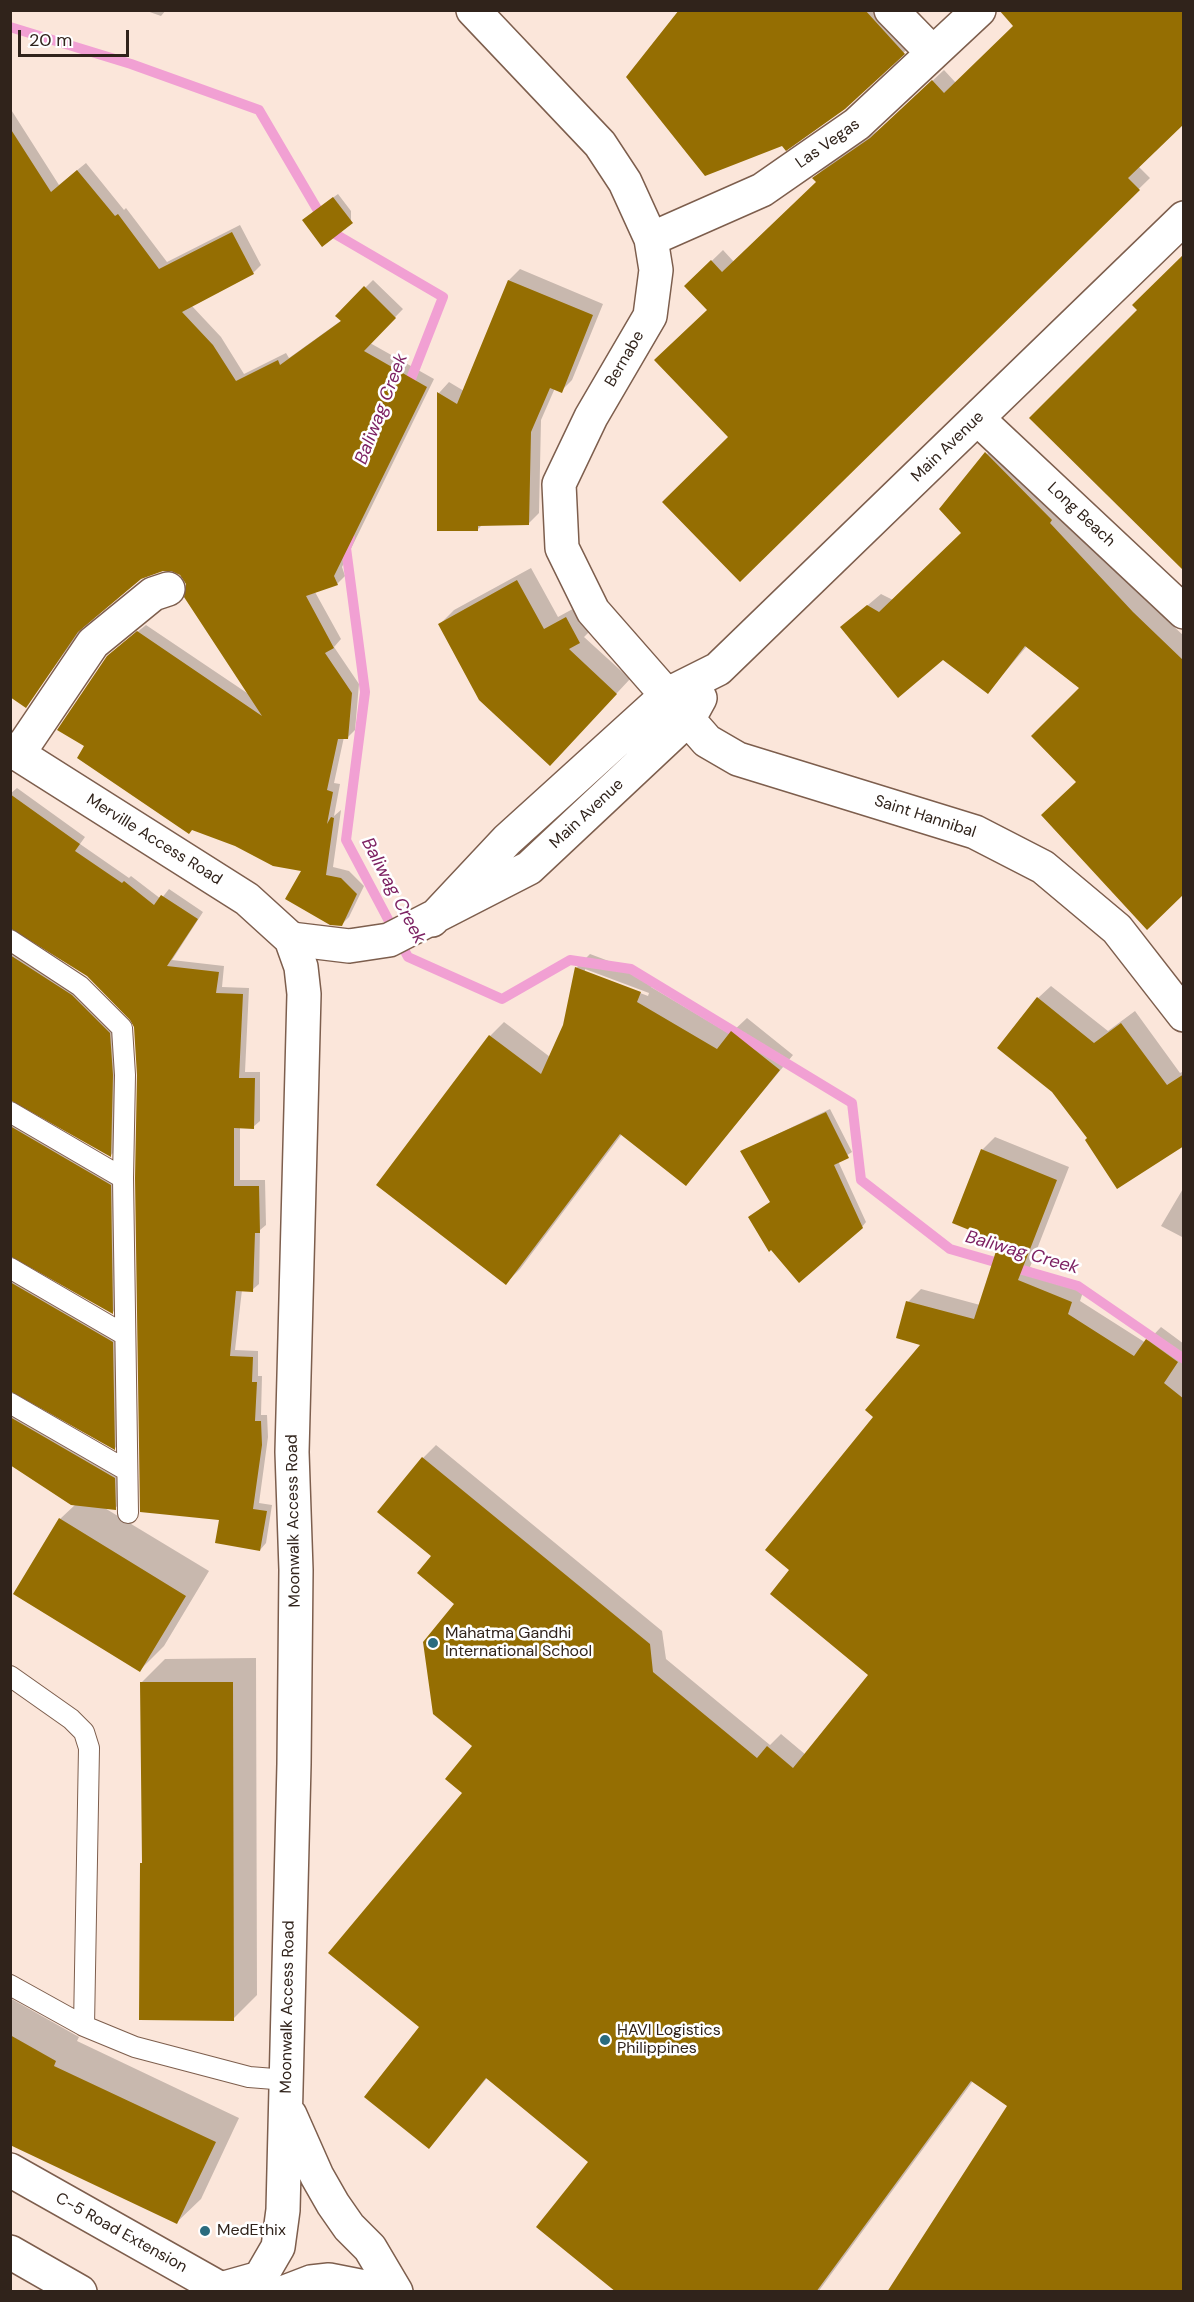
<!DOCTYPE html>
<style>
body{margin:0}
#map{position:relative;width:1194px;height:2302px;overflow:hidden;background:#fbe6da;font-family:"DM Sans",sans-serif}
canvas{display:block}
.frame{position:absolute;inset:0;border:12px solid #30231b;pointer-events:none}
.scale{position:absolute;left:18px;top:30px;width:111px;height:27px;box-sizing:border-box;border:3px solid #30231b;border-top:0;padding-left:8px;font-size:18px;line-height:21px;white-space:nowrap;color:#30231b;-webkit-text-stroke:4px #fff;paint-order:stroke}
</style>
<div id="map">
<canvas width="1194" height="2302"></canvas>
<div class="frame"></div>
<div class="scale">20 m</div>
</div>
<script>
const ctx = document.querySelector('canvas').getContext('2d');
ctx.lineJoin = 'round';
function paint(path, color) {
  ctx.fillStyle = color;
  ctx.fill(path, 'evenodd');
}
function poly(rows) {
  const path = new Path2D();
  for (const r of rows) {
    path.moveTo(r[0], r[1]);
    for (let i = 2; i < r.length; i += 2) path.lineTo(r[i], r[i + 1]);
  }
  return path;
}
function trace(path, color, width, dash) {
  ctx.strokeStyle = color;
  ctx.lineWidth = width;
  ctx.lineCap = dash ? 'butt' : 'round';
  ctx.setLineDash(dash || []);
  ctx.stroke(path);
}
function write(font, color, halo, rows, align = 'center') {
  ctx.font = font + ' "DM Sans",sans-serif';
  ctx.lineWidth = 5;
  ctx.setLineDash([]);
  ctx.textBaseline = 'middle';
  ctx.strokeStyle = halo;
  ctx.fillStyle = color;
  for (const [text, x, y, turn = 0] of rows) {
    ctx.save();
    ctx.translate(x, y);
    ctx.rotate((+turn || 0) * Math.PI / 180);
    ctx.textAlign = isNaN(turn) ? turn : align;
    if (halo) ctx.strokeText(text, 0, 0);
    ctx.fillText(text, 0, 0);
    ctx.restore();
  }
}
const shadow = poly([
 [144,10,166,10,161,16],
 [681,10,887,10,915,42,844,108],
 [944,70,956,83,1138,166,1150,178,740,579,730,437,708,310,686,286,723,250,734,262,818,182,814,178,825,167,883,127],
 [10,108,59,185,86,163,124,210,126,208,167,262,240,225,261,265,253,273,191,305,221,337,244,374,286,353,289,358,342,320,337,316,373,280,403,309,370,343,434,379,342,567,345,576,337,584,315,592,341,639,334,647,359,684,355,730,347,738,344,737,334,783,340,784,334,816,341,810,333,867,349,871,364,886,349,917,341,925,303,870,87,745,117,648,146,625,250,695,181,573,171,569,146,575,86,623,26,706],
 [338,194,351,211,351,222,308,216],
 [520,269,603,304,572,380,561,391,555,388,541,420,539,513,528,524,482,525,477,530,439,530,439,393,449,382,464,391,509,280],
 [999,440,1145,600,1184,636,1184,892,1078,782,1081,688,1027,646,988,692,942,658,842,627,881,594,893,600,963,532,941,509],
 [531,568,558,617,580,605,593,628,584,637,630,679,564,750,440,624,454,610],
 [17,788,85,837,80,844,129,878,131,876,161,899,169,889,203,912,172,960,224,966,222,987,249,988,245,1072,260,1072,260,1121,253,1127,240,1127,240,1180,265,1180,266,1225,260,1230,259,1284,252,1290,242,1290,235,1350,258,1351,258,1376,262,1376,261,1415,267,1415,268,1437,259,1503,272,1505,266,1543,260,1550,221,1519,138,1075,135,1027,132,1019,89,976,10,928,10,794],
 [10,944,116,1027,117,1149,111,1155,16,1100,10,1100],
 [590,954,654,978,651,987,730,1034,747,1018,793,1055,686,1184,622,1134,520,1269,506,1283,378,1185,490,1036,504,1022,550,1057,564,1026,576,968],
 [585,969,649,993,648,996,585,972],
 [1051,986,1108,1031,1135,1011,1180,1073,1184,1071,1184,1144,1088,1138,1038,998],
 [830,1109,852,1152,838,1161,866,1222,862,1227,772,1202,742,1151],
 [10,1116,117,1178,119,1306,113,1312,10,1256],
 [995,1137,1069,1167,1030,1267,1084,1289,1080,1301,1146,1343,1161,1327,1184,1344,1184,2292,1009,2105,973,2081,818,2292,614,2292,590,2161,487,2078,428,2147,422,2027,474,1745,456,1604,433,1556,423,1458,436,1445,662,1631,666,1659,770,1745,781,1734,806,1755,871,1675,791,1570,875,1416,922,1344,908,1302,921,1289,980,1305,1000,1241,982,1150],
 [1184,1187,1184,1238,1161,1226],
 [10,1272,119,1336,121,1442,115,1448,10,1391],
 [10,1407,121,1471,122,1502,115,1508,103,1507,209,1571,164,1646,140,1670,60,1519,76,1504,10,1463],
 [256,1658,257,1995,233,2019,144,1862,141,1683,165,1659],
 [10,1998,79,2037,77,2041,239,2118,201,2199,177,2222,10,2143]
]);
const stream = poly([
 [10,27,131,64,259,110,330,231,443,297,407,389],
 [350,538,346,548,365,692,346,840,408,957,502,999,570,960,631,969,852,1103,861,1180,950,1249,1078,1286,1184,1359]
]);
const building = poly([
 [679,10,865,10,905,54,845,109,786,151,782,146,705,176,626,77],
 [999,10,1184,10,1184,124,1128,178,1140,190,740,582,662,502,728,437,654,360,707,310,684,286,711,260,722,272,816,182,812,178,870,138,932,80,944,93,1013,26],
 [10,128,51,192,77,170,115,216,118,214,159,269,232,232,254,274,182,312,213,345,236,381,278,360,280,365,341,321,335,316,364,286,396,318,364,351,427,387,334,576,338,585,306,596,334,648,325,653,352,693,348,739,338,739,327,790,333,792,327,824,331,817,334,818,326,875,341,878,357,894,342,926,330,925,285,899,301,871,273,866,235,846,192,830,189,834,77,758,84,746,57,730,107,656,137,631,262,716,184,597,186,584,180,575,171,571,163,571,141,579,78,632,26,708,10,697],
 [333,197,353,223,322,247,302,220],
 [1184,254,1184,571,1029,418,1137,310,1132,305],
 [508,280,593,315,562,393,550,388,531,432,529,525,478,526,478,531,437,531,437,392,457,404],
 [985,452,1052,520,1050,523,1133,612,1184,661,1184,894,1147,930,1041,815,1076,782,1031,736,1079,688,1025,646,988,694,943,660,898,698,840,627,867,605,879,612,961,533,939,509],
 [517,580,544,629,566,617,580,643,569,649,617,694,550,766,479,700,438,624],
 [10,794,80,844,75,851,122,883,124,881,154,905,161,895,198,919,167,966,219,972,216,993,243,994,239,1078,255,1078,254,1129,234,1128,234,1186,259,1186,260,1233,255,1233,253,1292,236,1291,230,1356,253,1357,252,1382,257,1382,255,1421,261,1421,262,1445,253,1509,267,1511,260,1551,215,1543,219,1520,140,1512,135,1178,137,1075,134,1027,130,1020,87,976,10,928],
 [10,955,72,995,110,1033,113,1075,111,1157,10,1100],
 [575,967,641,992,637,1002,717,1049,731,1031,780,1070,686,1186,620,1134,506,1285,376,1185,489,1035,541,1074,563,1025],
 [1037,997,1094,1043,1121,1023,1167,1085,1184,1074,1184,1146,1117,1189,1085,1140,1087,1138,1052,1092,997,1048],
 [826,1112,849,1158,834,1165,863,1228,799,1283,771,1250,769,1252,748,1217,770,1202,740,1151],
 [10,1126,111,1185,113,1314,10,1256],
 [981,1149,1057,1180,1018,1280,1072,1302,1068,1314,1134,1356,1146,1339,1178,1362,1164,1383,1184,1399,1184,2292,887,2292,1007,2106,971,2081,816,2292,616,2292,536,2227,588,2162,486,2078,429,2149,364,2097,419,2027,328,1953,462,1793,445,1779,472,1746,433,1714,423,1642,454,1604,417,1573,431,1556,377,1512,422,1457,650,1644,653,1672,757,1758,767,1746,793,1768,868,1675,770,1594,789,1570,765,1550,873,1417,865,1410,920,1345,896,1338,906,1301,974,1319,999,1242,952,1223],
 [10,1282,113,1342,115,1450,10,1391],
 [10,1417,115,1478,116,1510,71,1505,10,1465],
 [59,1518,186,1596,140,1672,13,1594],
 [140,1682,233,1682,234,2021,139,2020,140,1863,142,1863],
 [10,2035,56,2061,54,2066,216,2142,177,2224,10,2145]
]);
const service = poly([
 [10,940,80,986,122,1028,125,1075,123,1178,128,1513],
 [10,1112,123,1178],
 [10,1268,125,1335],
 [10,1403,126,1470],
 [10,1676,71,1719,84,1732,89,1748,84,2026],
 [10,1985,84,2026,135,2047,249,2077,287,2080]
]);
const minor = poly([
 [473,10,600,144,625,182,651,239,656,270,650,316,591,417,559,484,562,548,593,611,707,741,738,759,975,832,1043,867,1117,929,1184,1015],
 [891,10,933,53],
 [651,239,762,190,857,124,979,10],
 [978,419,1184,612],
 [18,754,93,643,153,594,168,589],
 [432,920,507,840,668,694,718,669,1184,218],
 [291,939,349,946,389,940,529,868,689,718,700,698]
]);
const tertiary = poly([
 [10,749,247,899,291,939,301,967,304,994,292,1452,296,1570,294,1764,283,2210,278,2247,260,2278,221,2289],
 [290,2115,317,2176,333,2204,349,2227,370,2248,396,2292]
]);
const secondary = poly([
 [10,2170,221,2289,234,2292],
 [285,2292,311,2282,329,2280,390,2292]
]);
const motorway = poly([
 [10,2252,80,2292]
]);
const markers = [
 [433,1643,6,"#2a6b7e"],
 [605,2040,6,"#2a6b7e"],
 [205,2231,6,"#2a6b7e"]
];
const streetNames = [
 ["Las Vegas",828,144,-35],
 ["Bernabe",625,359,-60],
 ["Main Avenue",948,447,-44],
 ["Long Beach",1081,515,43],
 ["Main Avenue",587,814,-43],
 ["Saint Hannibal",925,817,18],
 ["Merville Access Road",154,840,32],
 ["Moonwalk Access Road",294,1521,-91],
 ["Moonwalk Access Road",288,2007,-89],
 ["C-5 Road Extension",121,2233,29]
];
const poiNames = [
 ["Mahatma Gandhi",445,1634],
 ["International School",445,1652],
 ["HAVI Logistics",617,2031],
 ["Philippines",617,2049],
 ["MedEthix",217,2231]
];
const waterNames = [
 ["Baliwag Creek",382,409,-69],
 ["Baliwag Creek",393,891,62],
 ["Baliwag Creek",1022,1253,16]
];
paint(shadow, '#0003');
trace(stream, '#f1a0d3', 10);
paint(building, '#956e02');
trace(service, '#7d5e4d', 22);
trace(minor, '#7d5e4d', 36);
trace(tertiary, '#7d5e4d', 36);
trace(secondary, '#7d5e4d', 36);
trace(motorway, '#7d5e4d', 36);
trace(service, '#fff', 20);
trace(minor, '#fff', 33);
trace(tertiary, '#fff', 33);
trace(secondary, '#fff', 33);
trace(motorway, '#fff', 33);
for (const [x, y, r, color] of markers) {
  const dot = new Path2D();
  dot.arc(x, y, r, 0, 2 * Math.PI);
  ctx.fillStyle = color;
  ctx.fill(dot);
  trace(dot, '#fff', 2);
}
write('16px', '#30231b', '#fff', streetNames);
write('16px', '#30231b', '#fff', poiNames, 'left');
write('italic 18px', '#7d2263', '#fff', waterNames);
</script>
